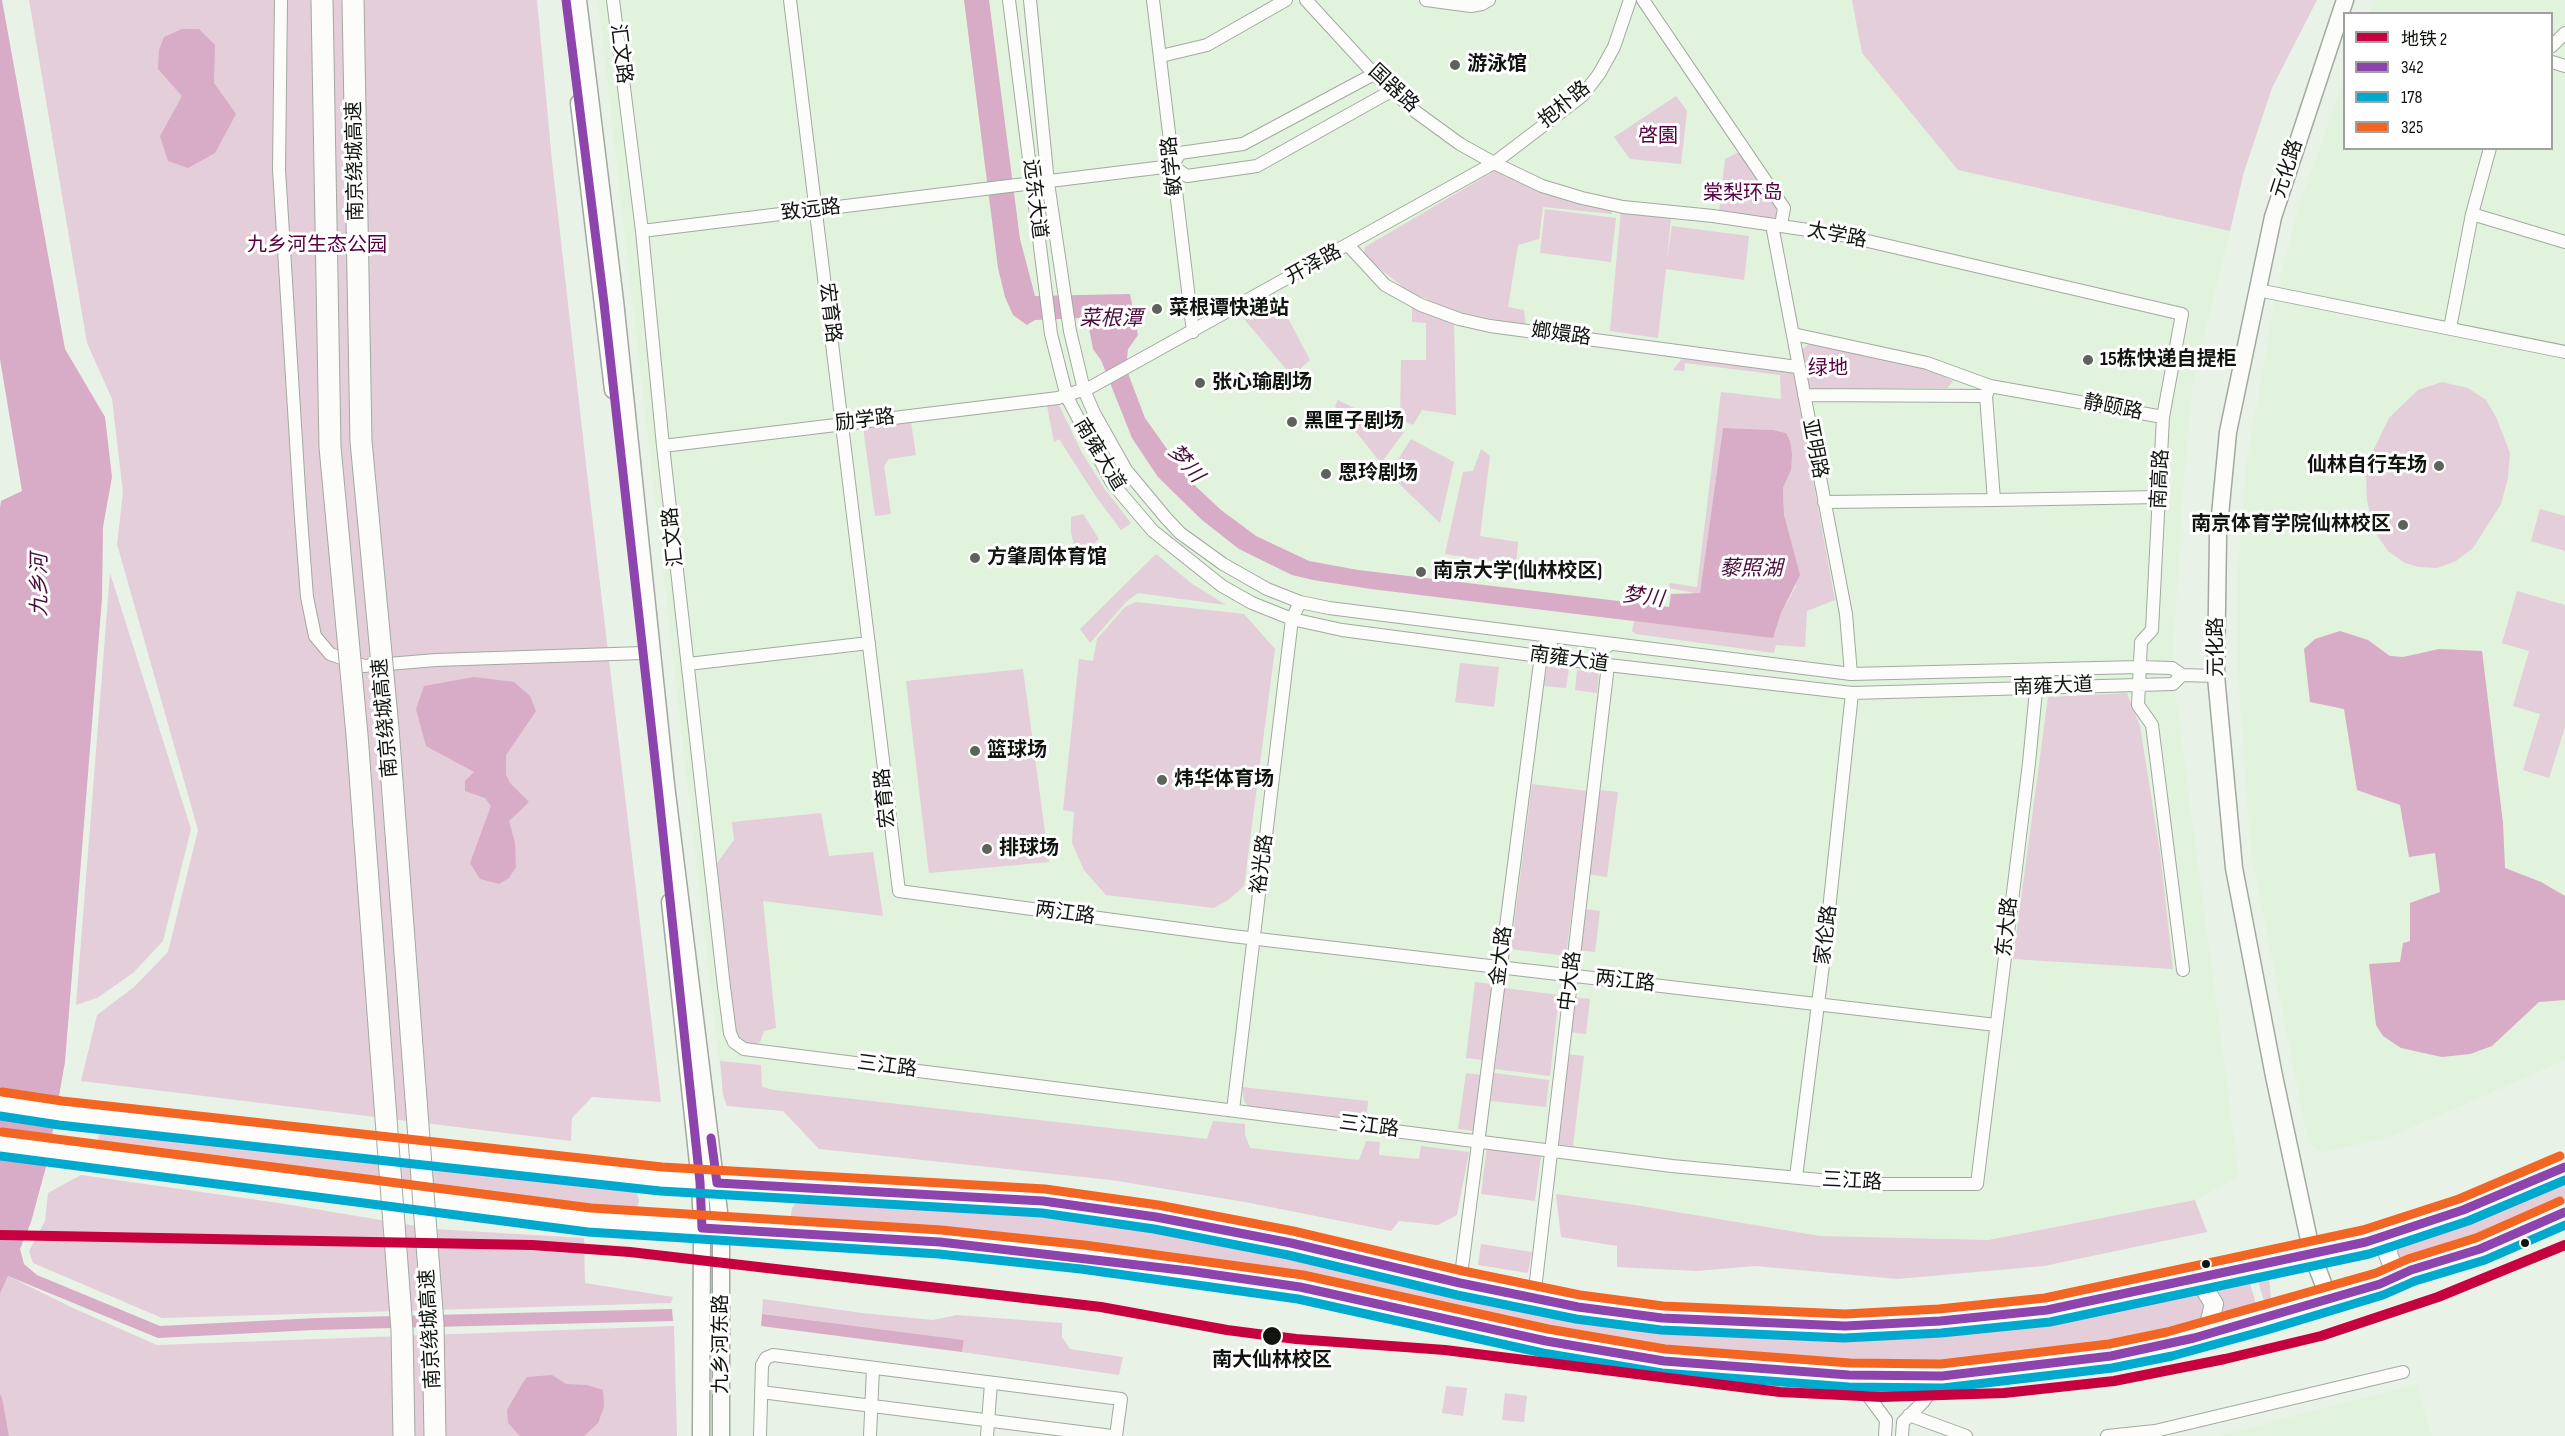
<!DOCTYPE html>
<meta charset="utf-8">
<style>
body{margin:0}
#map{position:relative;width:2565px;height:1436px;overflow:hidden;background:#e9f2e6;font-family:"Sofia Sans Condensed","Noto Sans SC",sans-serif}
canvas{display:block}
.legend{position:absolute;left:2343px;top:12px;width:210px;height:138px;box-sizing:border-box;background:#fff;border:2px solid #9fa29f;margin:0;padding:8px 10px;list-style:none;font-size:18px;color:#10160f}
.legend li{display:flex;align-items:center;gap:12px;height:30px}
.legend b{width:30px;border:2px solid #9fa29f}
</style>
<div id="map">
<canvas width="2565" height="1436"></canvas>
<ul class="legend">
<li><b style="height:8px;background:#c7003f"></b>地铁 2</li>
<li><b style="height:8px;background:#8e44ad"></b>342</li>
<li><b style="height:8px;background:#00a9ce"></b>178</li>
<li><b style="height:8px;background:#f26522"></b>325</li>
</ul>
</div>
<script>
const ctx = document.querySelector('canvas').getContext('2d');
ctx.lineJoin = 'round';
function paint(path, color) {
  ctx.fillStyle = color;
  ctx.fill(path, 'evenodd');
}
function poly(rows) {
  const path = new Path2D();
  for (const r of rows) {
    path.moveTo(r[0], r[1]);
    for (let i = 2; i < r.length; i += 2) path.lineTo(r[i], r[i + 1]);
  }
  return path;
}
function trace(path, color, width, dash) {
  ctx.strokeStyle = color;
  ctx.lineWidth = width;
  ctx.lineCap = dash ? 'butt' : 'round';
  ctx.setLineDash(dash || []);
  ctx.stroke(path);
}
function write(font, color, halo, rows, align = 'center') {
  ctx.font = font + ' "Sofia Sans Condensed","Noto Sans SC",sans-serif';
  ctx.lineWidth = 6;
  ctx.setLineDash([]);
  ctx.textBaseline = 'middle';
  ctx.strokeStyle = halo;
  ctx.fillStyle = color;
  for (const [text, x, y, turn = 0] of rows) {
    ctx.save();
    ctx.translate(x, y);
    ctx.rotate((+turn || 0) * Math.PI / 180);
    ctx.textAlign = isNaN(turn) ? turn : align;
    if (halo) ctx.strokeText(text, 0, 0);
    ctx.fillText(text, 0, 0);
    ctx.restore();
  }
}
const built = poly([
 [598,0,1852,0,1862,53,1959,170,2230,231,2193,382,2184,476,2172,668,2239,1176,2195,1200,1988,1240,1820,1236,1635,1205,1556,1194,1557,1188,1482,1180,1463,1183,723,1095],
 [2374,0,2565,0,2565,1060,2392,1136,2327,1152,2316,1150,2308,1141,2251,852,2238,672,2237,583,2246,468,2275,296,2300,203,2344,81,2344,148,2552,148,2552,14,2369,13],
 [2416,1384,2432,1436,2216,1436,2242,1430]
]);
const green = poly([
 [29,0,537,0,552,161,587,473,661,1102,592,1097,572,1118,571,1141,81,1081,97,1015,134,987,168,952,198,830,117,544,123,493,112,399,87,343],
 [1852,0,2317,0,2272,88,2244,172,2230,231,1958,170,1862,53],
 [1676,96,1687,111,1681,164,1630,159,1614,137],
 [1737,153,1741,153,1776,205,1776,216,1772,220,1719,212,1725,159],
 [1496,170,1551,195,1574,203,1611,210,1612,214,1543,207,1539,239,1518,245,1508,307,1524,310,1526,326,1441,308,1427,299,1411,293,1371,262,1364,252,1365,247],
 [1545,209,1616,218,1611,262,1540,253],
 [1621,210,1671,218,1667,259,1672,226,1749,236,1744,280,1666,269,1658,338,1610,331],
 [1274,292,1310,360,1292,376,1239,313],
 [1412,305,1454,323,1456,415,1422,410,1413,425,1400,419,1401,360,1426,360,1426,323,1412,322],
 [1810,343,1935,371,1953,381,1947,388,1809,389,1802,350],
 [1684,356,1793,371,1835,600,1807,611,1805,647,1776,645,1774,653,1636,634,1632,631,1634,621,1773,637,1781,613,1796,586,1784,515,1783,488,1791,470,1786,433,1773,430,1723,428,1700,594,1669,588,1670,583,1697,587,1721,392,1781,399,1780,375,1685,363,1684,371,1673,370],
 [2442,382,2468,388,2486,400,2496,417,2510,453,2508,478,2501,504,2473,548,2456,561,2437,568,2419,567,2405,563,2388,551,2374,531,2367,500,2366,475,2370,457,2389,418,2418,390],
 [1338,400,1404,432,1381,463,1335,406],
 [1059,405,1081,451,1104,488,1131,523,1121,530,1097,498,1059,439,1054,442,1047,406],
 [911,422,916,455,889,459,884,466,891,514,875,516,863,427],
 [1411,439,1454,462,1440,523,1389,474],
 [1481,449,1490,456,1480,536,1518,542,1516,565,1445,554,1463,472,1473,471],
 [2540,509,2565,516,2565,551,2531,541],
 [1083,514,1099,539,1086,551,1076,551,1071,533,1071,517],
 [1156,554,1191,583,1226,605,1138,593,1126,602,1090,643,1080,629],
 [110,573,191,829,163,941,133,973,97,998,76,1005],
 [2517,591,2565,605,2565,727,2549,778,2523,770,2540,714,2513,706,2529,651,2502,643],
 [1136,602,1244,614,1275,649,1244,886,1228,900,1214,908,1106,895,1084,870,1072,843,1074,812,1063,810,1079,659,1093,661,1097,639,1125,607],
 [1460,663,1499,667,1494,707,1455,702],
 [1547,666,1569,669,1566,688,1544,686],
 [1023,669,1049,862,929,873,906,681],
 [1577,670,1599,673,1597,693,1575,690],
 [2127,693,2140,726,2160,852,2173,969,2013,959,2048,697],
 [1532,784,1587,791,1566,956,1511,949],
 [1599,790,1618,792,1607,877,1587,874],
 [821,813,829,856,873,852,883,916,763,901,776,1028,764,1031,760,1042,753,1046,736,1036,734,1026,717,863,734,840,732,822],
 [1584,909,1600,911,1595,952,1579,950],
 [1475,982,1492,984,1483,1060,1466,1058],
 [1504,988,1559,995,1550,1076,1495,1069],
 [1573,997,1590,999,1586,1034,1568,1032],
 [1566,1054,1584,1056,1573,1146,1556,1144],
 [720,1061,761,1065,762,1087,774,1090,1207,1139,1213,1121,1245,1124,1245,1135,1250,1148,1359,1160,1366,1141,1380,1142,1379,1155,1419,1159,1421,1146,1469,1152,1457,1215,1438,1225,1399,1221,1391,1231,1245,1202,1111,1180,819,1149,783,1111,727,1106,723,1095],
 [1466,1073,1482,1075,1474,1131,1458,1129],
 [1494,1073,1549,1080,1546,1107,1491,1101],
 [1242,1087,1368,1101,1366,1121,1248,1106,1244,1101],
 [147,1131,458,1173,633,1188,637,1193,639,1201,637,1208,630,1213,456,1197,107,1149,98,1142,99,1132],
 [1487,1147,1541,1155,1535,1201,1481,1194],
 [81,1175,279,1203,434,1229,584,1238,585,1283,673,1297,671,1303,162,1318,33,1263,29,1251,45,1221,48,1193],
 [2565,1178,2565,1207,2453,1251,2400,1265,2394,1246,2398,1241,2477,1215],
 [1556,1194,1635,1205,1820,1236,1988,1240,2195,1200,2207,1232,2044,1266,1897,1279,1755,1266,1697,1271,1617,1267,1617,1246,1561,1237],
 [908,1200,1011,1206,1154,1225,1324,1259,1460,1293,1533,1308,1656,1327,1805,1335,1915,1332,2065,1316,2180,1290,2191,1289,2199,1292,2208,1309,2198,1327,2121,1347,2010,1360,1935,1364,1811,1364,1661,1352,1552,1336,1298,1280,1093,1248,942,1233,795,1225,791,1215,792,1208,796,1203,803,1201,866,1203],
 [1481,1244,1532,1252,1528,1273,1478,1265],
 [2255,1270,2261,1271,2269,1278,2271,1298,2265,1305],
 [2247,1272,2257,1308,2217,1321,2206,1284],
 [8,1276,75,1309,157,1345,674,1326,677,1436,9,1436,0,1394,0,1294],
 [763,1299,862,1313,933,1320,957,1315,1062,1323,1062,1337,1070,1349,1123,1357,1119,1375,962,1352,964,1340,762,1314],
 [1446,1386,1467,1388,1463,1416,1442,1413],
 [1505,1393,1527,1396,1524,1422,1502,1420]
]);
const water = poly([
 [0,0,2,0,65,349,105,417,112,477,103,527,102,598,65,1062,47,1163,31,1222,20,1249,24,1264,37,1275,160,1326,317,1318,672,1309,673,1321,314,1330,158,1338,8,1276,0,1294,0,508,1,501,22,491,0,359],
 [964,0,989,0,1020,239,1035,296,1130,294,1138,335,1128,349,1126,368,1145,418,1189,480,1221,510,1256,536,1309,561,1358,570,1669,607,1671,594,1700,593,1723,428,1773,430,1786,433,1790,441,1792,454,1791,470,1783,488,1784,515,1800,575,1781,613,1773,638,1371,589,1313,580,1292,575,1239,549,1202,520,1158,477,1132,438,1101,360,1093,349,1089,328,1081,318,1035,320,1027,325,1013,315,1005,297,998,268],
 [182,29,199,29,215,45,214,83,236,114,215,153,188,168,168,161,160,136,182,96,158,69,159,50,164,37],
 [2340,631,2368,640,2390,656,2403,657,2439,649,2482,651,2503,823,2505,868,2541,882,2565,896,2565,1000,2539,1002,2492,1046,2470,1054,2442,1057,2401,1048,2383,1036,2376,1025,2369,964,2400,962,2403,943,2410,941,2410,903,2440,892,2435,853,2409,857,2400,805,2357,790,2344,709,2310,702,2304,649,2315,639],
 [474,677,514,682,530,696,536,711,506,755,506,775,510,783,529,802,509,821,515,843,516,867,509,878,499,884,480,879,470,863,491,806,485,798,465,791,465,781,474,772,426,746,416,709,424,686],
 [762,1314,964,1340,962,1352,761,1326],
 [552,1375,566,1384,587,1385,603,1390,604,1407,598,1423,584,1436,520,1436,508,1423,507,1410,522,1384,527,1377],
 [0,1394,2,1398,9,1436,0,1436]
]);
const street = poly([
 [281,0,279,170,300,505,307,597,315,636,330,654,364,666,436,660,643,653],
 [613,0,642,231,663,446,724,987,730,1033,734,1042,744,1049,1672,1166,1862,1184,1977,1184,2029,763,2038,670],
 [790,0,899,891,1232,936,1996,1025],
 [1009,0,1051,334,1067,397,1112,483,1153,531,1222,586,1252,603,1292,619,1342,630,1608,665,1852,693,2173,684,2182,675],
 [1030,0,1048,183,1070,331,1084,390,1094,413,1126,470,1166,518,1180,533,1223,564,1267,589,1300,602,1329,608,1851,674,2138,667,2172,668,2182,675,2216,676],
 [1153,0,1193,332],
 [1306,0,1374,74,1416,112,1460,144,1494,163,1542,186,1582,198,1623,207,1713,216,1842,235,2182,314,2163,417,2152,630,2141,642,2138,705,2152,725,2183,970],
 [1426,0,1471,6,1482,4,1489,0],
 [1643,0,1784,208,1781,225],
 [2552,46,2565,33],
 [1161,56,1207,45,1286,0],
 [2552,62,2565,66],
 [1172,166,1180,153,1243,144,1374,74],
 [2472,214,2565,242],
 [1772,225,1846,614,1851,674],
 [642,231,1172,166,1187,176,1257,166,1393,90],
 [1349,246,1385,285,1421,305,1459,319,1490,326,1797,367],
 [2258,290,2565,352],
 [2450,328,2472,214,2490,148],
 [1793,334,1927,363,1990,386],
 [1804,395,1986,396,1990,386,2163,417],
 [663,446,1058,398,1091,387,1494,163,1582,96,1599,74,1614,47,1630,0],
 [1994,500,2160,497],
 [1824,502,1994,500,1986,396],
 [688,664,869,643],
 [1233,1110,1292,619,1300,602],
 [1796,1177,1824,957,1852,693],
 [1460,1283,1541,655,1550,649,1551,644,1545,636],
 [1534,1298,1608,665,1603,658,1602,650,1609,645],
 [1849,1375,1858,1382,1886,1420,1885,1436],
 [761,1392,1112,1436],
 [1909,1415,1966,1436],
 [760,1436,762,1365,766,1358,773,1355,1121,1399,1116,1436],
 [870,1436,873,1368],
 [987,1436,991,1383],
 [1902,1436,1903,1422,1923,1402,1942,1376],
 [2107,1436,2155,1431,2403,1372]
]);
const secondary = poly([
 [578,0,615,301,666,785,721,1228,721,1436],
 [579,103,613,390],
 [670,902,700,1182,702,1228,701,1436],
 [2329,1299,2312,1254,2274,1076,2234,868,2216,676,2218,536,2228,432,2273,217,2345,0]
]);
const primary = poly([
 [0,1104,60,1113,661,1179,1043,1201,1156,1217,1291,1243,1460,1283,1578,1307,1662,1318,1845,1326,1940,1321,2047,1310,2366,1242,2463,1210,2565,1167],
 [0,1144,590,1220,940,1242,1082,1257,1300,1287,1546,1341,1664,1361,1849,1375,1942,1376,2111,1356,2170,1344,2264,1319,2380,1284,2411,1270,2480,1249,2565,1212],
 [2395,1234,2389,1244,2388,1254,2391,1262,2398,1269,2411,1270],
 [2185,1280,2204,1288,2214,1304,2208,1328,2196,1337]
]);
const highwayBridge = poly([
 [322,0,330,447,357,735,402,1330,404,1436],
 [353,0,361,441,388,728,433,1324,435,1436]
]);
const bus1 = poly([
 [566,0,604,303,658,787,700,1182,702,1228,940,1242,1189,1271,1300,1287,1546,1341,1664,1361,1849,1375,1942,1376,2111,1356,2194,1338,2380,1284,2411,1270,2480,1249,2565,1212],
 [711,1138,717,1183,1043,1201,1156,1217,1291,1243,1460,1283,1578,1307,1662,1318,1845,1326,1940,1321,2047,1310,2366,1242,2463,1210,2565,1167]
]);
const bus2 = poly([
 [0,1116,59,1125,660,1191,1042,1213,1154,1229,1288,1255,1457,1295,1576,1319,1661,1330,1844,1338,1941,1333,2050,1322,2369,1254,2468,1221,2565,1180],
 [0,1156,588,1232,939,1254,1081,1269,1298,1299,1543,1353,1662,1373,1849,1387,1943,1388,2112,1368,2172,1356,2267,1330,2383,1295,2415,1281,2485,1260,2565,1225]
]);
const bus3 = poly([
 [2,1092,62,1101,662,1167,1045,1189,1158,1205,1293,1231,1463,1271,1580,1295,1663,1306,1845,1314,1939,1309,2045,1298,2363,1230,2459,1199,2560,1156],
 [2,1132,591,1208,941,1230,1084,1245,1303,1275,1548,1329,1665,1349,1850,1363,1941,1364,2109,1344,2167,1332,2376,1273,2408,1259,2476,1238,2560,1201]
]);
const metro1 = poly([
 [0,1235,532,1245,630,1252,1101,1307,1227,1330,1296,1339,1445,1350,1780,1392,1882,1397,2004,1393,2114,1381,2225,1359,2321,1336,2438,1297,2565,1245]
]);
const markers = [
 [1455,65,6,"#5c635a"],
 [1157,309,6,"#5c635a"],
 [2088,360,6,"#5c635a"],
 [1200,383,6,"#5c635a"],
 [1292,422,6,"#5c635a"],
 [2439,466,6,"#5c635a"],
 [1326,474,6,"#5c635a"],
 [2403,525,6,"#5c635a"],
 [975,558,6,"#5c635a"],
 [1421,572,6,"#5c635a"],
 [975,751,6,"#5c635a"],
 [1162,780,6,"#5c635a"],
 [987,849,6,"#5c635a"],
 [2525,1243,5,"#10160f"],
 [2206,1264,5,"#10160f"],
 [1272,1336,10,"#10160f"]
];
const streetNames = [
 ["汇文路",620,54,83],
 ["国器路",1393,89,43],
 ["抱朴路",1565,105,-40],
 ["南京绕城高速",356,161,-91],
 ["敏学路",1173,166,-96],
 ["元化路",2288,169,-72],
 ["远东大道",1034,199,83],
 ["致远路",811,211,-7],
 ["太学路",1837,236,11],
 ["开泽路",1314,265,-29],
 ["宏育路",829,313,83],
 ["嫏嬛路",1561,335,8],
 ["静颐路",2113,408,11],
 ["励学路",865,421,-7],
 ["亚明路",1814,449,79],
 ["南雍大道",1099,455,59],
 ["南高路",2161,479,-87],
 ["汇文路",674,537,-96],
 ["元化路",2217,647,-90],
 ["南雍大道",1569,660,8],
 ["南雍大道",2053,687,-2],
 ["南京绕城高速",386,718,-95],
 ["宏育路",886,798,-96],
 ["裕光路",1263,864,-83],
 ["两江路",1065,914,8],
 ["东大路",2008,927,-84],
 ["家伦路",1827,935,-83],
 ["金大路",1502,956,-83],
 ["中大路",1571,981,-83],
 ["两江路",1625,982,6],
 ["三江路",887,1067,7],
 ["三江路",1369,1127,7],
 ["三江路",1852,1182,3],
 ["南京绕城高速",431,1329,-93],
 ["九乡河东路",722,1344,-90]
];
const poiNames = [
 ["游泳馆",1467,65],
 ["菜根谭快递站",1169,309],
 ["15栋快递自提柜",2100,360],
 ["张心瑜剧场",1212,383],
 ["黑匣子剧场",1304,422],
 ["仙林自行车场",2427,466,"right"],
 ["恩玲剧场",1338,474],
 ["南京体育学院仙林校区",2391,525,"right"],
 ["方肇周体育馆",987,558],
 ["南京大学(仙林校区)",1433,572],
 ["篮球场",987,751],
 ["炜华体育场",1174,780],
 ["排球场",999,849]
];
const parkNames = [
 ["啓園",1658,137],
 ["棠梨环岛",1743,194],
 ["九乡河生态公园",317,246],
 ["绿地",1828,369]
];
const stopNames = [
 ["南大仙林校区",1272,1361]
];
const waterNames = [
 ["菜根潭",1111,320],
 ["梦川",1185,464,49],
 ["藜照湖",1751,570],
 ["九乡河",41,585,-90],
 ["梦川",1643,598,7]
];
paint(built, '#e1f2dd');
paint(green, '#e4ced9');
paint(water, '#d8abc6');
trace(street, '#a2a9a0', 14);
trace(secondary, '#a2a9a0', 19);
trace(primary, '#a2a9a0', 20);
trace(street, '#fcfdfb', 12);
trace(secondary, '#fcfdfb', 16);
trace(primary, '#fcfdfb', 18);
trace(highwayBridge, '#a2a9a0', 23, []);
trace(highwayBridge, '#fcfdfb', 21);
trace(bus1, '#8e44ad', 9);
trace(bus2, '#00a9ce', 9);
trace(bus3, '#f26522', 9);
trace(metro1, '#c7003f', 10);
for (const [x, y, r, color] of markers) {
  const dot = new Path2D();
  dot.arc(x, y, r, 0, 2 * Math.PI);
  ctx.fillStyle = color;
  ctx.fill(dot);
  trace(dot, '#fff', 2);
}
write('20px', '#10160f', '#fff', streetNames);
write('bold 20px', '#10160f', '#fff', poiNames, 'left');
write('20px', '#570143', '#fff', parkNames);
write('bold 20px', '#10160f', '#fff', stopNames);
write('italic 21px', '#4c0e3c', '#fff', waterNames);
</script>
